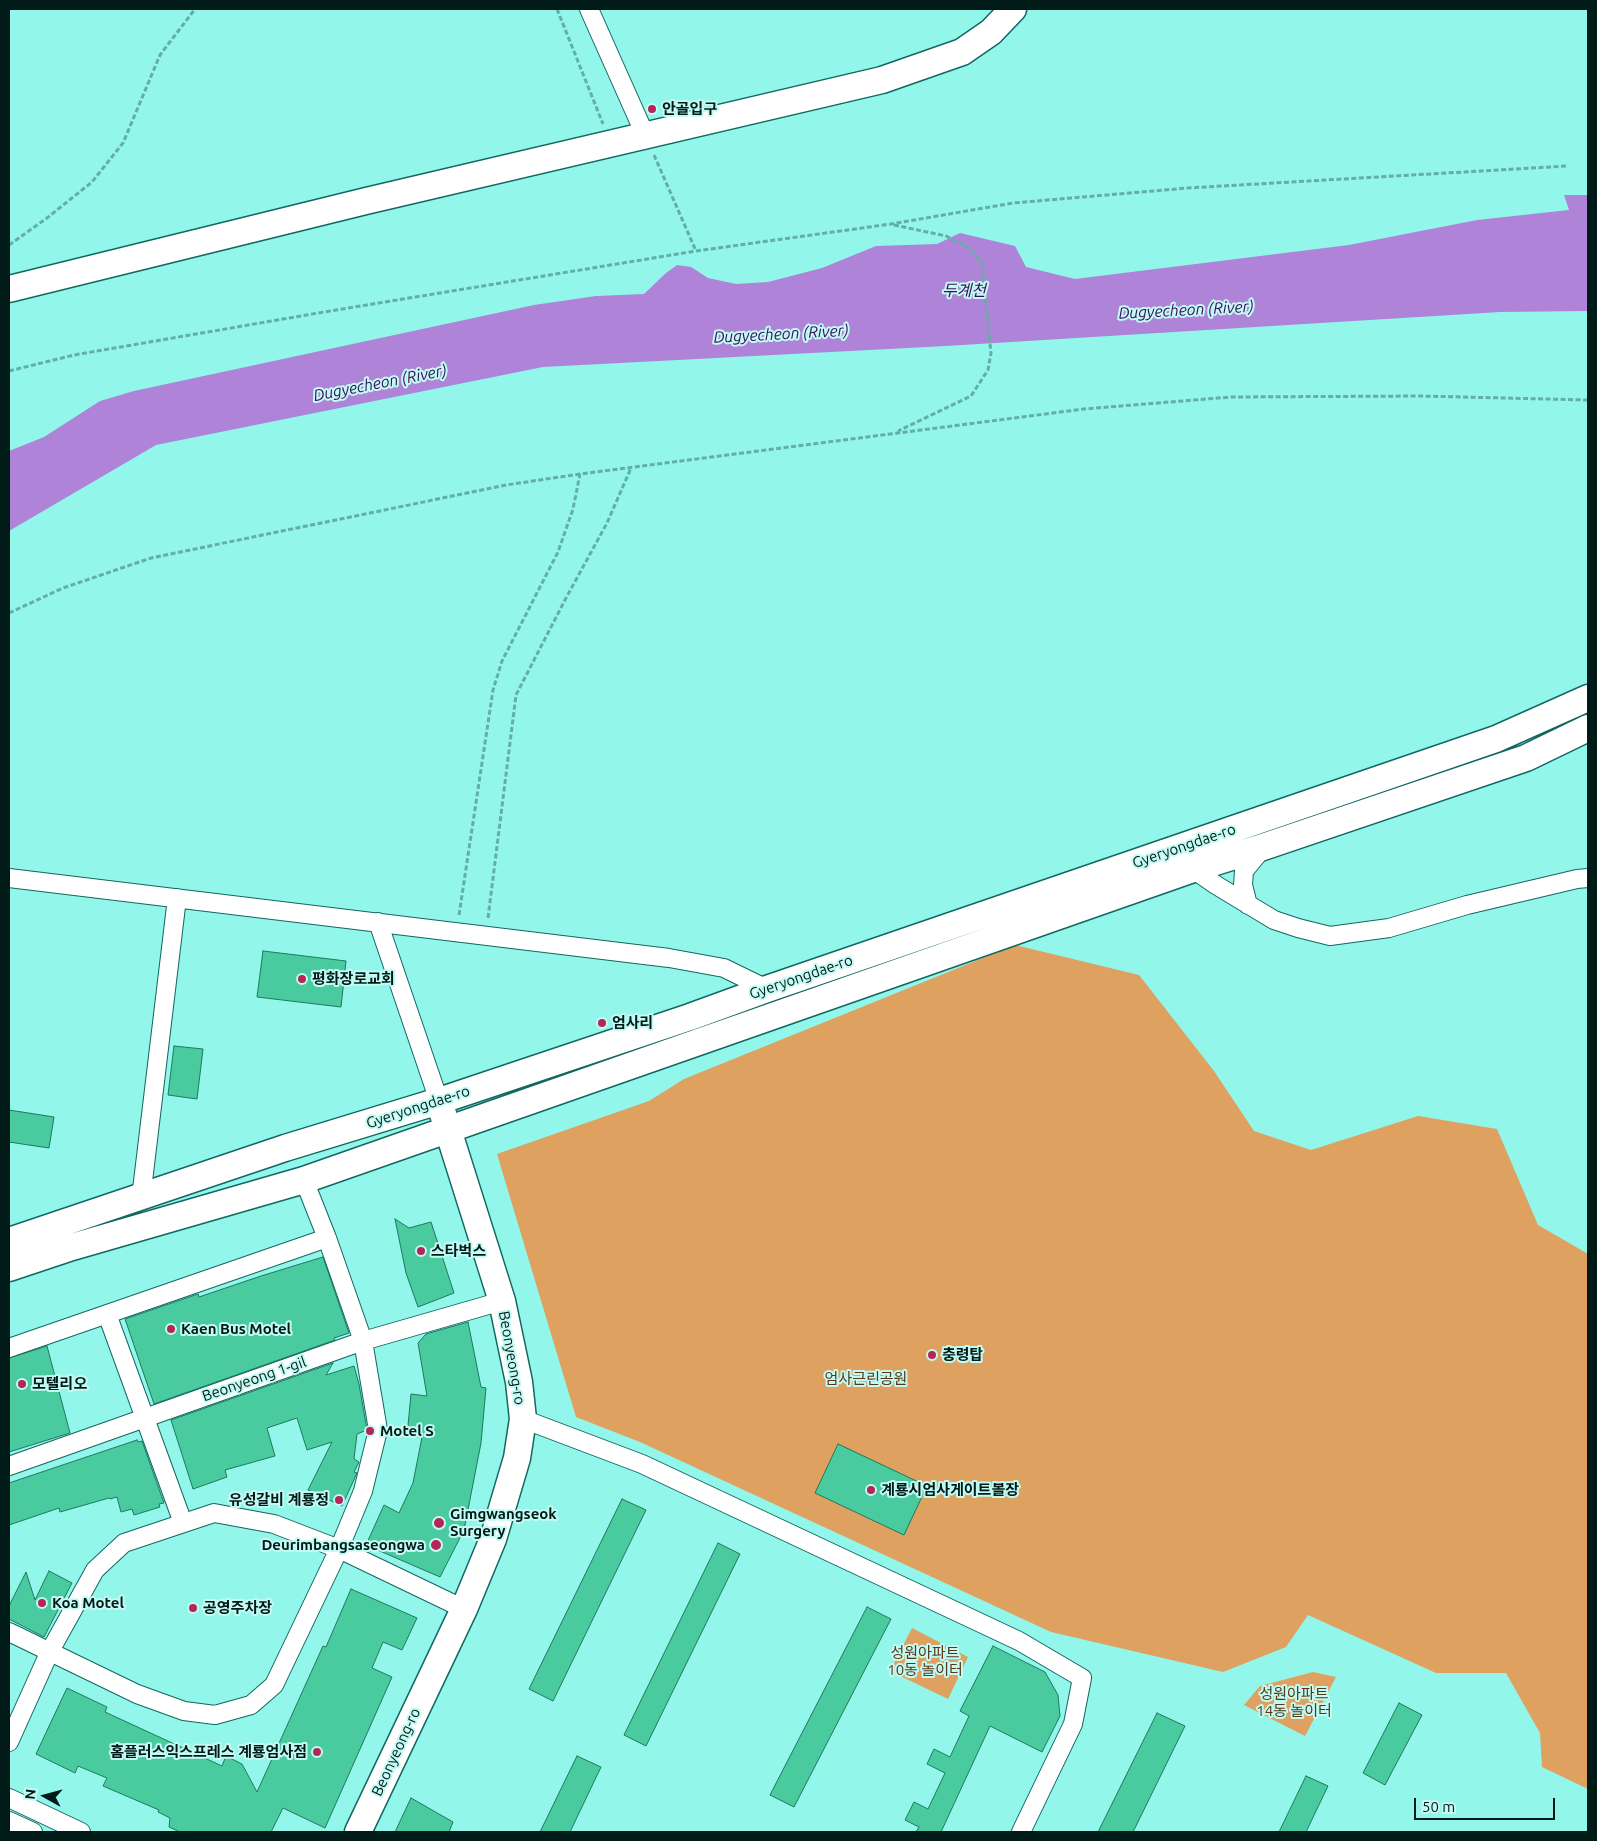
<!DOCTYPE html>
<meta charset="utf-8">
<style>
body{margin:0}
#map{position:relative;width:1597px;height:1841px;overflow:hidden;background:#92f6eb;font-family:Ubuntu,sans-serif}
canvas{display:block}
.frame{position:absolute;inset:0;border:10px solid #001a17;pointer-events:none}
.north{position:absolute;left:20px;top:1771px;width:50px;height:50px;-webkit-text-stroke:4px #c3fbf4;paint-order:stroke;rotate:277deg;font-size:14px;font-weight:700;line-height:20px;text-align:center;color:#001a17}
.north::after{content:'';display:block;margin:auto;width:18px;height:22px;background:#001a17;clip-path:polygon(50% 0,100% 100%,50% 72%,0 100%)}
.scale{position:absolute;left:1414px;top:1798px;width:141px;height:22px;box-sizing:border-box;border:2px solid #001a17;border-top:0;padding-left:6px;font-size:15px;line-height:18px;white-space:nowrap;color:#001a17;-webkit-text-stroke:4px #c3fbf4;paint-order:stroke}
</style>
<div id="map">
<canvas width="1597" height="1841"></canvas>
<div class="frame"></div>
<div class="north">N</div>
<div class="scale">50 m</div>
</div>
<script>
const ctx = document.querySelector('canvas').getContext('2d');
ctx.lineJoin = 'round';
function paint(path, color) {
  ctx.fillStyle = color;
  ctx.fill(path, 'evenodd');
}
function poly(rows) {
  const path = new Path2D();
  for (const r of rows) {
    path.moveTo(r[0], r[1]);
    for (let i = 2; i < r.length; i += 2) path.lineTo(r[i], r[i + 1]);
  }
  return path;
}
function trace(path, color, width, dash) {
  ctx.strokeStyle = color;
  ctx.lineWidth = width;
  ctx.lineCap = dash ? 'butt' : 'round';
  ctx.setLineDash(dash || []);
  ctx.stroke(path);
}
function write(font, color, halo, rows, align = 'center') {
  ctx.font = font + ' Ubuntu,"Noto Sans KR",sans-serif';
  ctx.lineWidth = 4;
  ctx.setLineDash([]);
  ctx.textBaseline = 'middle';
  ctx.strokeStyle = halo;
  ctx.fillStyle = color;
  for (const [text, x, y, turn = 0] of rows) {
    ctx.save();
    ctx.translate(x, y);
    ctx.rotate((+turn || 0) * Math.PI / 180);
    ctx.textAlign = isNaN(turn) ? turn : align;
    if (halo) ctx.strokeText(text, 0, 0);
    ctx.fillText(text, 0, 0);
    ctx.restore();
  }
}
const green = poly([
 [1015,945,1139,975,1214,1071,1254,1131,1311,1150,1418,1116,1497,1129,1538,1225,1588,1254,1588,1789,1542,1767,1540,1733,1506,1673,1436,1673,1308,1615,1286,1647,1223,1672,1051,1632,640,1442,576,1417,497,1154,649,1101,684,1079],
 [912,1628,968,1657,948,1699,890,1671],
 [1313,1672,1336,1677,1305,1736,1244,1705,1260,1686]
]);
const water = poly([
 [1564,195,1588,195,1588,311,1500,312,946,346,543,367,156,445,9,531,9,451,44,437,100,401,134,391,534,305,596,296,644,294,666,273,677,265,691,267,708,278,736,284,768,282,822,268,876,246,937,244,960,233,1015,246,1026,267,1075,279,1349,245,1477,220,1569,210]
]);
const building = poly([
 [263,951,346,961,341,1007,257,997,263,951],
 [174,1046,203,1049,197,1099,168,1095,174,1046],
 [9,1110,54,1117,49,1148,9,1142,9,1110],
 [395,1219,409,1228,431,1222,454,1293,418,1307,406,1273,395,1219],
 [323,1257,349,1333,334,1338,335,1340,154,1404,125,1319,198,1294,199,1297,261,1276,323,1257],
 [468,1322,481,1387,486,1388,481,1443,464,1530,440,1577,366,1545,384,1505,399,1513,413,1483,422,1437,407,1436,411,1394,427,1396,418,1343,426,1334,468,1322],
 [47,1346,70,1433,9,1452,9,1358,47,1346],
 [333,1363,326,1375,354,1366,359,1384,367,1430,357,1434,354,1459,359,1462,354,1472,357,1473,342,1506,308,1490,332,1442,307,1450,297,1418,267,1428,275,1456,225,1470,227,1477,193,1489,171,1420,333,1363],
 [137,1440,138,1442,142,1441,164,1503,159,1504,160,1507,134,1515,132,1509,121,1512,117,1497,110,1499,109,1498,60,1512,59,1508,9,1525,9,1483,137,1440],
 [838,1444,927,1486,904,1535,815,1493,838,1444],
 [622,1499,646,1510,553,1701,529,1689,622,1499],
 [718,1543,740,1554,646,1746,624,1735,718,1543],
 [49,1571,72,1583,44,1637,9,1619,9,1606,26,1572,35,1600,49,1571],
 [351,1589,417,1618,402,1650,383,1642,372,1668,392,1677,325,1828,283,1808,271,1832,180,1832,169,1827,170,1818,158,1812,159,1810,103,1786,107,1778,78,1766,75,1773,36,1754,67,1688,107,1707,105,1712,222,1766,226,1756,242,1764,257,1792,323,1646,326,1647,351,1589],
 [867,1607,891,1619,794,1807,770,1795,867,1607],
 [993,1646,1045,1672,1058,1695,1060,1716,1042,1752,990,1726,941,1832,916,1832,919,1827,905,1820,914,1802,928,1809,945,1773,927,1764,934,1749,950,1757,969,1716,960,1711,993,1646],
 [1399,1703,1422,1715,1385,1785,1363,1773,1399,1703],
 [1157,1713,1185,1726,1133,1832,1098,1832,1157,1713],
 [577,1756,601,1767,570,1832,540,1832,577,1756],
 [1306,1776,1328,1786,1306,1832,1279,1832,1306,1776],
 [411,1798,453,1822,449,1832,395,1832,411,1798]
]);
const path = poly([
 [557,9,603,124],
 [654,155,696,251],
 [894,225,946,236,968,247,982,263,991,353,988,370,971,396,898,431],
 [9,245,47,218,92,182,123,143,160,55,195,9],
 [9,371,74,355,324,312,696,251,891,224,1013,203,1188,188,1567,166],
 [9,613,63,588,151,558,506,485,580,474,1084,409,1231,397,1420,396,1588,400],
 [459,915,493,690,502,661,558,552,573,509,580,474],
 [488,918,516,695,566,598,607,523,631,468]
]);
const street = poly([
 [589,9,646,137],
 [1193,869,1216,885,1274,920,1298,928,1330,936,1389,928,1467,905,1577,879,1588,878],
 [9,878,669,958,724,968,767,989],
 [1248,905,1243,885,1244,871,1263,848],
 [378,922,439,1101],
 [141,1198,177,898],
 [107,1314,183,1523],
 [9,1348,327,1238],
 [523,1419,642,1464,1019,1641,1082,1678,1073,1724,1021,1832],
 [9,1466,363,1341,502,1301],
 [9,1632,137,1694,184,1711,215,1715,251,1705,274,1685,339,1549,363,1491,378,1430,363,1341,327,1238,304,1180],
 [9,1742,50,1651,95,1570,124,1543,214,1513,274,1524,339,1549,464,1609],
 [9,1798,81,1832],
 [9,1821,33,1832]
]);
const secondary = poly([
 [9,289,366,201,882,80,962,52,991,32,1013,9],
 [9,1241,285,1148,439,1101,690,1017,767,989,1496,739,1588,698],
 [9,1268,72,1247,304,1180,1193,869,1263,847,1526,758,1588,728],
 [358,1832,464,1609,493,1539,517,1458,523,1419,519,1382,502,1301,443,1114]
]);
const markers = [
 [652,109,5,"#b52556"],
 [302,979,5,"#b52556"],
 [602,1023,5,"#b52556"],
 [421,1251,5,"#b52556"],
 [171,1329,5,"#b52556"],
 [932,1355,5,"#b52556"],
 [22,1384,5,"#b52556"],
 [370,1431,5,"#b52556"],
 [871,1490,5,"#b52556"],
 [339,1500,5,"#b52556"],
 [439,1523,6,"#b52556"],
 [436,1545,6,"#b52556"],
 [42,1603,5,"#b52556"],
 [193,1608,5,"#b52556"],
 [317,1752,5,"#b52556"]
];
const poiNames = [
 ["안골입구",662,109],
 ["평화장로교회",312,979],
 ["엄사리",612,1023],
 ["스타벅스",431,1251],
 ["Kaen Bus Motel",181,1329],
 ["충령탑",942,1355],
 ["모텔리오",32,1384],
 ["Motel S",380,1431],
 ["계룡시엄사게이트볼장",881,1490],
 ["유성갈비 계룡정",329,1500,"right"],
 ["Gimgwangseok",450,1514],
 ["Surgery",450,1531],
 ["Deurimbangsaseongwa",425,1545,"right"],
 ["Koa Motel",52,1603],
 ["공영주차장",203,1608],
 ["홈플러스익스프레스 계룡엄사점",307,1752,"right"]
];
const streetNames = [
 ["Gyeryongdae-ro",1184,846,-19],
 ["Gyeryongdae-ro",801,977,-19],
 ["Gyeryongdae-ro",418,1107,-18],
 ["Beonyeong-ro",512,1358,80],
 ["Beonyeong 1-gil",254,1379,-19],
 ["Beonyeong-ro",396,1752,-65]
];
const parkNames = [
 ["엄사근린공원",866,1379],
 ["성원아파트",925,1653],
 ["10동 놀이터",925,1670],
 ["성원아파트",1294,1694],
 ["14동 놀이터",1294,1711]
];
const waterNames = [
 ["두계천",964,291],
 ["Dugyecheon (River)",1186,310,-3],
 ["Dugyecheon (River)",781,334,-3],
 ["Dugyecheon (River)",380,383,-11]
];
paint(green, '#dea15f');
paint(water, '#ae83d8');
paint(building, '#4acb9f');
trace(building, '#1e795c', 1);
trace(street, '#126761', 20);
trace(secondary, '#126761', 29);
trace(path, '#63afa7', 3, [5, 2.5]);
trace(street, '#fff', 18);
trace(secondary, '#fff', 26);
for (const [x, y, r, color] of markers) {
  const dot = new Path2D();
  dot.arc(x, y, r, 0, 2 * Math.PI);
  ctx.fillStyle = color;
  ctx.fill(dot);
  trace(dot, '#c3fbf4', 2);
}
write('bold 15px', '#001a17', '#c3fbf4', poiNames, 'left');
write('15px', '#001a17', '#c3fbf4', streetNames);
write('15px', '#563816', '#c3fbf4', parkNames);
write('italic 16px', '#3b0d5a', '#c3fbf4', waterNames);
</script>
